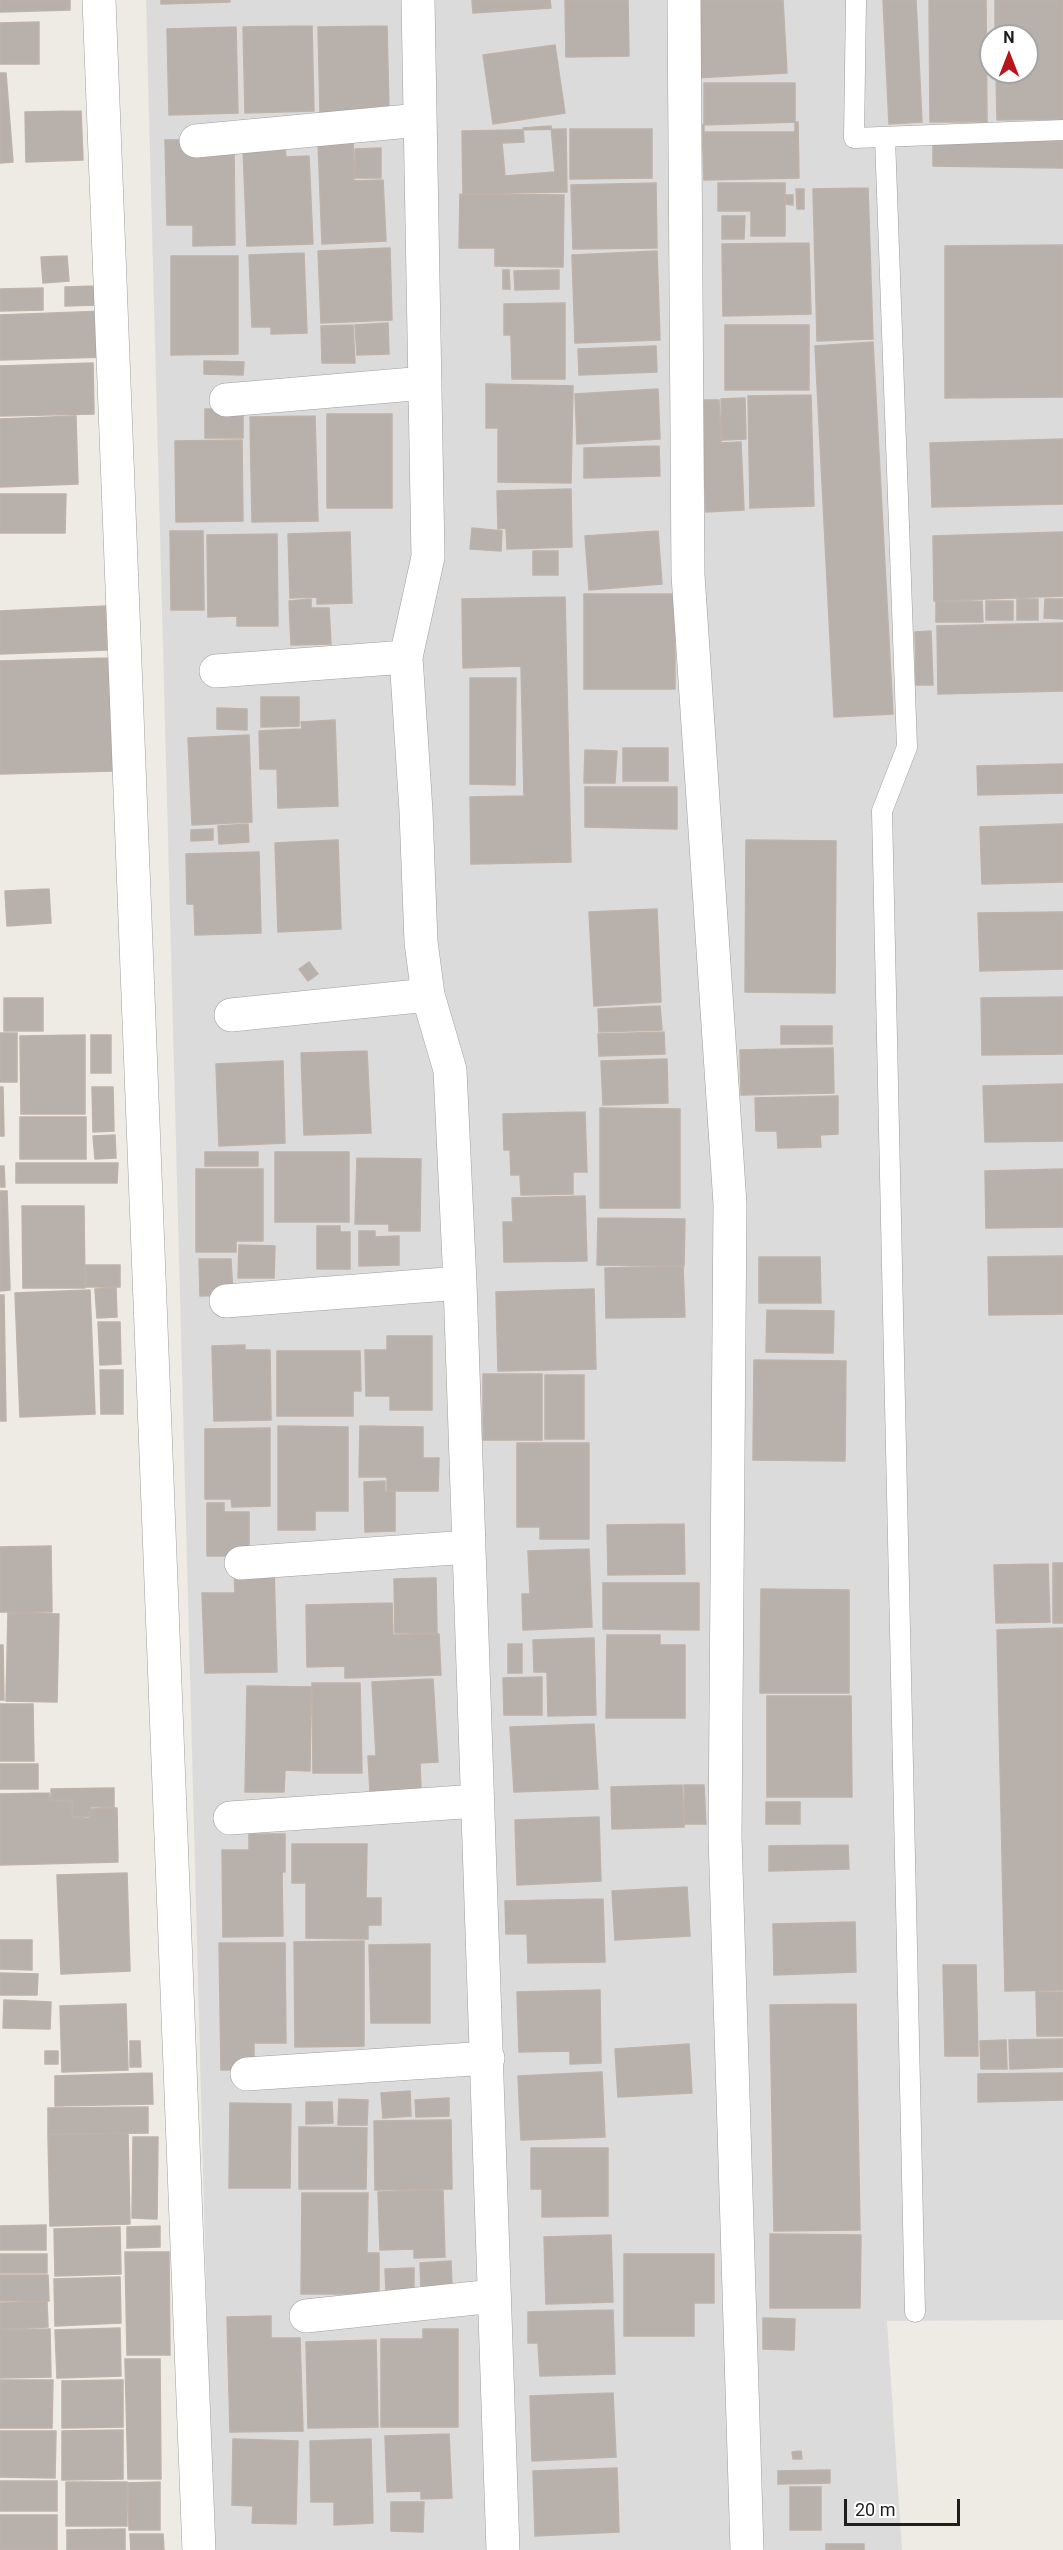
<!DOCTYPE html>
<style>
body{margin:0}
#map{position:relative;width:1063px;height:2550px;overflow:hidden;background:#eeebe5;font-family:Roboto,sans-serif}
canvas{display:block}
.north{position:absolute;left:979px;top:24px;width:60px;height:60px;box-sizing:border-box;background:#fff;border:2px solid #a5a5a5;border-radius:50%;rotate:0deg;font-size:16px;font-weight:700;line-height:24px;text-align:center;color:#1e1e1e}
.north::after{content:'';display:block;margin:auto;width:21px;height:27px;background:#b7151b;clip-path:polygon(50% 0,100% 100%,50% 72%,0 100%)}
.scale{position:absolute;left:844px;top:2499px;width:116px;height:27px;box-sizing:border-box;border:3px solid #1e1e1e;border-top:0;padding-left:8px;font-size:18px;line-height:21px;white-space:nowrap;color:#1e1e1e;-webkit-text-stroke:4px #fff;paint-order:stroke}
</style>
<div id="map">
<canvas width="1063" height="2550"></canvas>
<div class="north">N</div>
<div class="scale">20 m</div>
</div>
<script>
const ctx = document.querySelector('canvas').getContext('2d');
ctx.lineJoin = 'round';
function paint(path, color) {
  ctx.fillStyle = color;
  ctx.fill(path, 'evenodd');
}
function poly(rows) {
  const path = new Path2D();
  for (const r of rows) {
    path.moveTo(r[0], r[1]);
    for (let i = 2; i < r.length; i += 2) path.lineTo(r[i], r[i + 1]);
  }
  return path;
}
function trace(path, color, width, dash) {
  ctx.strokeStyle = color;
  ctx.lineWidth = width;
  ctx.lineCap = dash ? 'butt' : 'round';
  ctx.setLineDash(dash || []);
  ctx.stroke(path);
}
const residential = poly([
 [146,0,1063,0,1063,2320,887,2321,902,2550,213,2550],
 [991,36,1027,36,1027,72,991,72]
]);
const building = poly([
 [0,0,70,0,70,10,0,12,0,0],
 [161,0,230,0,230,2,161,4,161,0],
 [472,0,550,0,551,8,473,13,472,0],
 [565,0,628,0,629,56,566,57,565,0],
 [690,0,783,0,787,73,694,78,690,0],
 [883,0,916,0,922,122,889,124,883,0],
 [929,0,986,0,987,122,930,122,929,0],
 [995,0,1063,0,1063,119,997,120,996,72,1027,72,1027,36,995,36,995,0],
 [39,22,39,64,0,64,0,23,39,22],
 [312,26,314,111,245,113,243,27,312,26],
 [387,26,389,111,320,113,318,27,387,26],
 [236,27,238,113,169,115,167,29,236,27],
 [555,45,565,113,493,124,483,55,555,45],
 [0,73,6,73,13,162,0,163,0,73],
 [704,83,795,83,795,132,704,132,704,83],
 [81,111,83,160,26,162,25,112,81,111],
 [798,122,799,178,704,180,702,125,798,122],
 [551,126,555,172,505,176,502,143,524,142,523,128,551,126],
 [566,129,567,192,463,194,462,131,566,129],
 [570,129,652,129,652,178,570,179,570,129],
 [933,138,1063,141,1063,168,933,166,933,138],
 [234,139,235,245,193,246,193,225,167,225,165,140,234,139],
 [353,141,354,181,383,180,386,241,322,244,318,143,353,141],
 [285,148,286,157,309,156,313,244,247,246,243,149,285,148],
 [381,148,381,178,355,178,355,149,381,148],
 [656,183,657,248,573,249,571,185,656,183],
 [718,183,785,183,785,236,751,236,751,211,718,211,718,183],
 [868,188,873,339,817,341,813,189,868,188],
 [796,189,804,189,804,209,797,209,796,189],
 [460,194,564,195,563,267,495,266,495,248,459,248,460,194],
 [786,195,793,195,793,205,786,204,786,195],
 [722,216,745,216,744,239,722,239,722,216],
 [809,243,811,314,723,316,722,244,809,243],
 [1063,245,1063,397,945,398,945,246,1063,245],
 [390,248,392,320,321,323,318,251,390,248],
 [657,251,660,340,575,343,572,255,657,251],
 [304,253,307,333,271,334,271,327,252,327,249,255,304,253],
 [67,256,69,281,43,283,41,257,67,256],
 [171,256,238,256,238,354,171,355,171,256],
 [503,270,509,270,510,289,503,289,503,270],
 [559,270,559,289,515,290,514,271,559,270],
 [97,286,98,305,65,306,65,287,97,286],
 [43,288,43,310,0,311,0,289,43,288],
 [565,303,565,379,512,379,511,335,504,335,504,304,565,303],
 [106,311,107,357,0,360,0,315,106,311],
 [388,323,389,354,357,355,355,325,388,323],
 [353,325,355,363,322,363,321,326,353,325],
 [725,325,809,325,809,390,725,390,725,325],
 [873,342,893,714,834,717,815,346,873,342],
 [656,346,657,372,579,375,578,349,656,346],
 [204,361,244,362,243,375,204,374,204,361],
 [93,363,94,414,0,416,0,366,93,363],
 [486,384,573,386,571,483,498,482,498,428,486,428,486,384],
 [658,389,660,439,577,444,575,394,658,389],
 [811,395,814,506,750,508,748,396,811,395],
 [745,398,746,439,722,440,721,399,745,398],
 [701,400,719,400,721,443,741,442,744,510,706,512,701,400],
 [205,409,243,409,243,438,205,438,205,409],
 [327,414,392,414,392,508,327,508,327,414],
 [76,416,78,484,0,487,0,419,76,416],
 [315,416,318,521,252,522,250,417,315,416],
 [1063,439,1063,504,932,507,930,443,1063,439],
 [242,440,243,521,176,522,175,441,242,440],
 [659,446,660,476,584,478,584,448,659,446],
 [571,489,572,547,507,549,506,528,498,529,497,491,571,489],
 [0,494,66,494,65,533,0,533,0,494],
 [472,528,502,531,501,551,470,549,472,528],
 [170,531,203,531,204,610,171,610,170,531],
 [658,531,662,584,589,590,585,536,658,531],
 [350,532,352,603,317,604,317,597,290,598,288,534,350,532],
 [1063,532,1063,596,934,601,933,536,1063,532],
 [277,534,278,626,237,626,237,616,208,617,207,535,277,534],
 [533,551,558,551,558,575,533,575,533,551],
 [584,594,675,594,675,689,584,689,584,594],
 [565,597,571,862,471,864,470,797,524,796,521,666,463,668,462,599,565,597],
 [311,599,311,608,329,608,331,644,291,645,289,601,311,599],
 [1017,599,1038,599,1038,620,1017,620,1017,599],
 [1045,599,1063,599,1063,619,1044,618,1045,599],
 [982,601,983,622,936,622,936,602,982,601],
 [986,601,1013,601,1013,620,986,620,986,601],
 [106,606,107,650,0,654,0,611,106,606],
 [1063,623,1063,691,938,694,937,626,1063,623],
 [931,631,933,685,916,685,915,632,931,631],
 [109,658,113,771,0,774,0,661,109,658],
 [470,678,516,678,515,785,470,784,470,678],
 [261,697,299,697,299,726,261,727,261,697],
 [217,708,247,709,247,730,217,729,217,708],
 [335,720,338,806,278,808,277,769,260,769,259,731,302,729,301,722,335,720],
 [249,735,252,822,192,825,188,738,249,735],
 [623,748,668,748,668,781,623,781,623,748],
 [585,750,617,751,615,783,584,783,585,750],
 [1063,764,1063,793,978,795,977,766,1063,764],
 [585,787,677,787,677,829,585,827,585,787],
 [248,824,249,842,219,844,218,826,248,824],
 [1063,824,1063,882,982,884,980,827,1063,824],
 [213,829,213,840,191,841,191,830,213,829],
 [338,840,341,929,278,932,275,843,338,840],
 [746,840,836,841,835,993,745,992,746,840],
 [259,852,261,933,195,935,194,904,187,904,186,854,259,852],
 [49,889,51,923,7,926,5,891,49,889],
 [657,909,661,1002,594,1006,589,912,657,909],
 [1063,912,1063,969,980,971,978,913,1063,912],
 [309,962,318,974,308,981,299,969,309,962],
 [1063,997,1063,1054,982,1055,981,998,1063,997],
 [4,998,43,998,43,1031,4,1031,4,998],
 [660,1006,662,1030,599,1032,598,1009,660,1006],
 [781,1026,832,1026,832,1044,781,1044,781,1026],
 [664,1032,665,1054,599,1056,598,1034,664,1032],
 [0,1033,17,1033,17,1082,0,1082,0,1033],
 [85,1035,85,1114,21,1114,20,1036,85,1035],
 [91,1035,111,1035,111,1073,91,1073,91,1035],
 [833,1048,834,1093,741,1095,740,1050,833,1048],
 [367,1051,371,1133,304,1135,301,1053,367,1051],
 [667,1059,668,1103,603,1105,601,1061,667,1059],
 [283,1061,285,1143,219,1146,216,1064,283,1061],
 [1063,1084,1063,1141,985,1142,983,1086,1063,1084],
 [0,1087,3,1087,4,1136,0,1136,0,1087],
 [92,1087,113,1087,114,1131,93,1132,92,1087],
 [838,1096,838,1134,820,1135,821,1147,778,1148,777,1131,756,1131,755,1098,838,1096],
 [600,1108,680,1109,680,1208,600,1208,600,1108],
 [585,1112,587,1172,573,1172,573,1194,521,1195,520,1175,511,1175,510,1150,504,1150,503,1114,585,1112],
 [20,1117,86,1117,86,1159,20,1159,20,1117],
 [115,1135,116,1158,95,1159,93,1136,115,1135],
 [205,1152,258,1152,258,1166,205,1166,205,1152],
 [275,1152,349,1152,349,1222,275,1222,275,1152],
 [357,1158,421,1159,420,1231,389,1231,389,1224,355,1224,357,1158],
 [16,1163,118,1163,117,1183,16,1183,16,1163],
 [0,1166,4,1166,5,1187,0,1187,0,1166],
 [196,1169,263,1169,263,1241,236,1241,236,1252,196,1252,196,1169],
 [1063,1169,1063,1227,986,1228,985,1171,1063,1169],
 [0,1191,7,1191,10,1290,0,1291,0,1191],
 [585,1196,587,1261,504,1262,503,1222,513,1222,512,1198,585,1196],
 [22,1206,84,1206,85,1288,23,1288,22,1206],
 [598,1218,685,1219,684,1266,597,1265,598,1218],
 [317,1226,340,1226,340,1232,350,1232,350,1269,317,1269,317,1226],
 [359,1231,375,1231,375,1237,399,1236,399,1265,359,1266,359,1231],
 [239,1245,275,1246,274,1278,238,1278,239,1245],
 [1063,1256,1063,1314,989,1315,988,1257,1063,1256],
 [759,1257,820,1257,821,1303,759,1303,759,1257],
 [199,1259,231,1259,233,1295,200,1296,199,1259],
 [86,1265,120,1265,120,1287,86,1287,86,1265],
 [683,1266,685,1317,606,1318,605,1268,683,1266],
 [116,1288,117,1317,97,1318,95,1289,116,1288],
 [594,1289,596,1369,498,1371,496,1292,594,1289],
 [90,1290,95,1414,20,1417,15,1293,90,1290],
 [0,1295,4,1295,6,1421,0,1421,0,1295],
 [767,1310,834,1311,833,1353,766,1352,767,1310],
 [98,1322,120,1322,121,1364,100,1365,98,1322],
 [387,1336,432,1336,432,1410,390,1410,390,1396,366,1396,365,1350,387,1350,387,1336],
 [245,1345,245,1350,270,1350,271,1420,214,1421,212,1346,245,1345],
 [277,1351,360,1351,361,1391,353,1391,353,1416,277,1416,277,1351],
 [754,1360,846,1361,845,1461,753,1460,754,1360],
 [100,1370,123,1370,123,1414,101,1414,100,1370],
 [483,1374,542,1374,542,1440,483,1440,483,1374],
 [545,1375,584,1375,584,1439,545,1439,545,1375],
 [278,1426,348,1427,348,1511,315,1511,315,1530,278,1530,278,1426],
 [360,1426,423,1427,423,1458,439,1458,438,1491,387,1491,387,1477,359,1477,360,1426],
 [270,1428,270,1506,232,1507,231,1499,205,1499,205,1429,270,1428],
 [517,1443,589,1443,589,1539,540,1539,540,1527,517,1527,517,1443],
 [385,1481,385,1492,395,1491,395,1531,365,1532,364,1482,385,1481],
 [207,1503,224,1503,224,1512,249,1512,249,1556,207,1556,207,1503],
 [684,1524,685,1574,608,1575,607,1525,684,1524],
 [51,1546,52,1612,0,1612,0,1547,51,1546],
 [589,1549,592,1627,523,1630,522,1594,530,1594,528,1551,589,1549],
 [1053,1563,1063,1563,1063,1623,1053,1623,1053,1563],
 [1048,1564,1050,1622,996,1623,994,1565,1048,1564],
 [274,1569,277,1672,205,1673,202,1593,235,1593,234,1570,274,1569],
 [436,1578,437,1633,395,1633,394,1579,436,1578],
 [603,1583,699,1583,699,1630,603,1629,603,1583],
 [761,1589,849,1590,849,1693,760,1693,761,1589],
 [392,1603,393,1635,439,1634,441,1675,345,1678,345,1666,307,1667,306,1605,392,1603],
 [8,1613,59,1614,57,1702,6,1701,8,1613],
 [1063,1628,1063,1990,1005,1991,997,1630,1063,1628],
 [607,1635,660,1635,660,1645,685,1645,685,1718,606,1718,607,1635],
 [594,1638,596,1715,548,1716,547,1672,534,1672,533,1640,594,1638],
 [508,1644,522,1644,522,1673,508,1673,508,1644],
 [0,1645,3,1645,4,1700,0,1700,0,1645],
 [542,1677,542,1715,504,1715,503,1678,542,1677],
 [433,1679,438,1762,420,1763,421,1789,370,1792,368,1756,376,1756,372,1682,433,1679],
 [312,1683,360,1683,362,1773,313,1773,312,1683],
 [247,1686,311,1687,310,1771,285,1770,284,1792,245,1792,247,1686],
 [767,1696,851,1696,852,1797,767,1797,767,1696],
 [0,1704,33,1704,34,1761,0,1761,0,1704],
 [594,1724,598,1789,514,1792,510,1727,594,1724],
 [0,1764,38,1764,38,1789,0,1789,0,1764],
 [682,1785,684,1827,612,1829,611,1787,682,1785],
 [684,1785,704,1785,706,1824,685,1824,684,1785],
 [114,1788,114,1807,90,1807,90,1816,73,1817,73,1800,51,1800,51,1789,114,1788],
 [49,1793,50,1801,72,1801,72,1818,90,1818,90,1809,117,1808,118,1862,0,1865,0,1794,49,1793],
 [766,1802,800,1802,800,1824,766,1824,766,1802],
 [599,1817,601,1881,517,1885,515,1820,599,1817],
 [249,1834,285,1834,285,1872,282,1872,283,1936,223,1937,222,1850,249,1850,249,1834],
 [292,1844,367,1844,366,1898,381,1898,381,1925,368,1925,368,1939,306,1938,306,1883,292,1883,292,1844],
 [848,1845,849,1869,769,1871,769,1846,848,1845],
 [127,1873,130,1971,61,1974,57,1875,127,1873],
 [687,1887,690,1936,615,1940,612,1891,687,1887],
 [603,1899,605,1962,528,1963,527,1934,506,1934,505,1901,603,1899],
 [855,1922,856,1972,774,1975,773,1924,855,1922],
 [0,1940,32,1940,32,1970,0,1969,0,1940],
 [364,1941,364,2046,295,2047,294,1942,364,1941],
 [219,1943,285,1943,286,2043,254,2043,254,2070,221,2070,219,1943],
 [430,1944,430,2023,371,2023,369,1945,430,1944],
 [943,1965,976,1965,978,2056,945,2056,943,1965],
 [0,1973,38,1974,37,1995,0,1995,0,1973],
 [600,1990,601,2063,570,2064,570,2051,519,2052,517,1992,600,1990],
 [1036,1992,1063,1992,1063,2036,1037,2036,1036,1992],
 [4,2000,51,2002,50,2029,3,2028,4,2000],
 [126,2004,128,2070,62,2072,60,2006,126,2004],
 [856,2004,860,2230,774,2231,770,2005,856,2004],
 [1063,2039,1063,2067,1010,2069,1009,2040,1063,2039],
 [1006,2040,1007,2069,981,2069,980,2041,1006,2040],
 [130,2041,140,2041,141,2067,130,2067,130,2041],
 [689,2044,692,2093,618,2097,615,2049,689,2044],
 [45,2051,58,2051,58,2064,45,2064,45,2051],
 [602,2072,605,2137,521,2140,518,2076,602,2072],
 [152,2073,153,2104,55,2106,55,2076,152,2073],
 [1063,2073,1063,2100,978,2102,978,2074,1063,2073],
 [410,2091,411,2116,383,2118,381,2093,410,2091],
 [449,2098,449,2116,416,2117,415,2100,449,2098],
 [339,2099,368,2100,367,2125,338,2125,339,2099],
 [306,2102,332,2102,333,2123,306,2124,306,2102],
 [230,2103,291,2104,290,2188,229,2188,230,2103],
 [148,2107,148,2133,48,2134,48,2108,148,2107],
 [451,2120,452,2189,375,2190,374,2121,451,2120],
 [299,2127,367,2128,366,2189,299,2189,299,2127],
 [128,2133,130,2224,50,2226,48,2135,128,2133],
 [133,2137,158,2137,157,2219,132,2218,133,2137],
 [531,2148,608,2148,608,2216,542,2217,542,2189,531,2189,531,2148],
 [443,2190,445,2257,414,2258,414,2249,380,2250,378,2192,443,2190],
 [302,2193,368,2193,367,2253,379,2253,379,2294,301,2294,302,2193],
 [46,2225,46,2250,0,2250,0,2226,46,2225],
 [160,2226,160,2247,127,2248,127,2227,160,2226],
 [120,2227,121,2274,55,2276,54,2229,120,2227],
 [770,2234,861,2235,860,2308,770,2308,770,2234],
 [611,2235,613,2302,546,2304,544,2237,611,2235],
 [125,2252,169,2252,170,2355,127,2355,125,2252],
 [0,2254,47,2254,47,2273,0,2273,0,2254],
 [624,2254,714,2254,714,2303,694,2303,694,2336,624,2336,624,2254],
 [451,2261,452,2286,421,2287,420,2263,451,2261],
 [414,2268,414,2292,386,2293,385,2269,414,2268],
 [0,2275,48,2275,49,2301,0,2301,0,2275],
 [120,2277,121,2323,55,2326,54,2279,120,2277],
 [47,2302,48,2327,0,2329,0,2303,47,2302],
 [613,2310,615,2374,540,2376,538,2343,528,2343,528,2312,613,2310],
 [271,2316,271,2338,300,2338,303,2431,230,2432,227,2317,271,2316],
 [763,2318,795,2319,794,2350,763,2349,763,2318],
 [120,2328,121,2376,57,2378,55,2330,120,2328],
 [50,2329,51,2377,0,2378,0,2330,50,2329],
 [423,2329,458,2329,458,2427,381,2427,381,2339,423,2339,423,2329],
 [376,2340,378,2427,308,2428,306,2342,376,2340],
 [125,2359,160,2359,161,2479,128,2479,125,2359],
 [0,2380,53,2380,52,2428,0,2428,0,2380],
 [123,2380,123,2427,62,2428,62,2381,123,2380],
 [613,2393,616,2457,532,2461,530,2396,613,2393],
 [123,2430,123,2479,62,2480,62,2431,123,2430],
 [0,2431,56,2431,55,2478,0,2477,0,2431],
 [449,2434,452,2498,421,2499,421,2491,387,2492,385,2436,449,2434],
 [233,2439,298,2441,296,2524,252,2523,253,2506,232,2505,233,2439],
 [371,2439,373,2523,334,2525,334,2502,311,2502,310,2441,371,2439],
 [801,2451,802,2459,793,2459,792,2452,801,2451],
 [617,2468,619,2532,535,2536,533,2471,617,2468],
 [830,2470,830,2483,778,2484,778,2471,830,2470],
 [0,2481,57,2481,57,2511,0,2511,0,2481],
 [66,2482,127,2482,127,2526,66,2526,66,2482],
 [160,2482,160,2530,129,2530,128,2483,160,2482],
 [790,2487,821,2487,821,2530,790,2530,790,2487],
 [391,2502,424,2502,423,2532,391,2531,391,2502],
 [0,2515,57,2515,57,2550,0,2550,0,2515],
 [125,2529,125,2550,67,2550,67,2530,125,2529],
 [130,2534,163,2534,164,2550,131,2550,130,2534],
 [826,2544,864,2544,864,2550,826,2550,826,2544]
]);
const service = poly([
 [856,0,854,138,1063,130],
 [885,138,907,747,882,811,915,2312]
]);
const minor = poly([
 [99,0,199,2550],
 [418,0,428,557,406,657,416,811,421,942,428,995,450,1070,460,1283,503,2550],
 [684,0,688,575,730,1204,725,1836,747,2550],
 [196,141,420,120],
 [226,400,425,383],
 [216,671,406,657],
 [231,1015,428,995],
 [226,1301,460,1283],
 [241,1563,469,1547],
 [230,1818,477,1801],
 [247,2074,488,2058],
 [306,2316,494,2296]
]);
paint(residential, '#dcdbdb');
paint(building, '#b7b0ab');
trace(building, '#beb2a9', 1.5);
trace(service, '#9f9f9f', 21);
trace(minor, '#9f9f9f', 34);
trace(service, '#fff', 20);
trace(minor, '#fff', 33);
</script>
